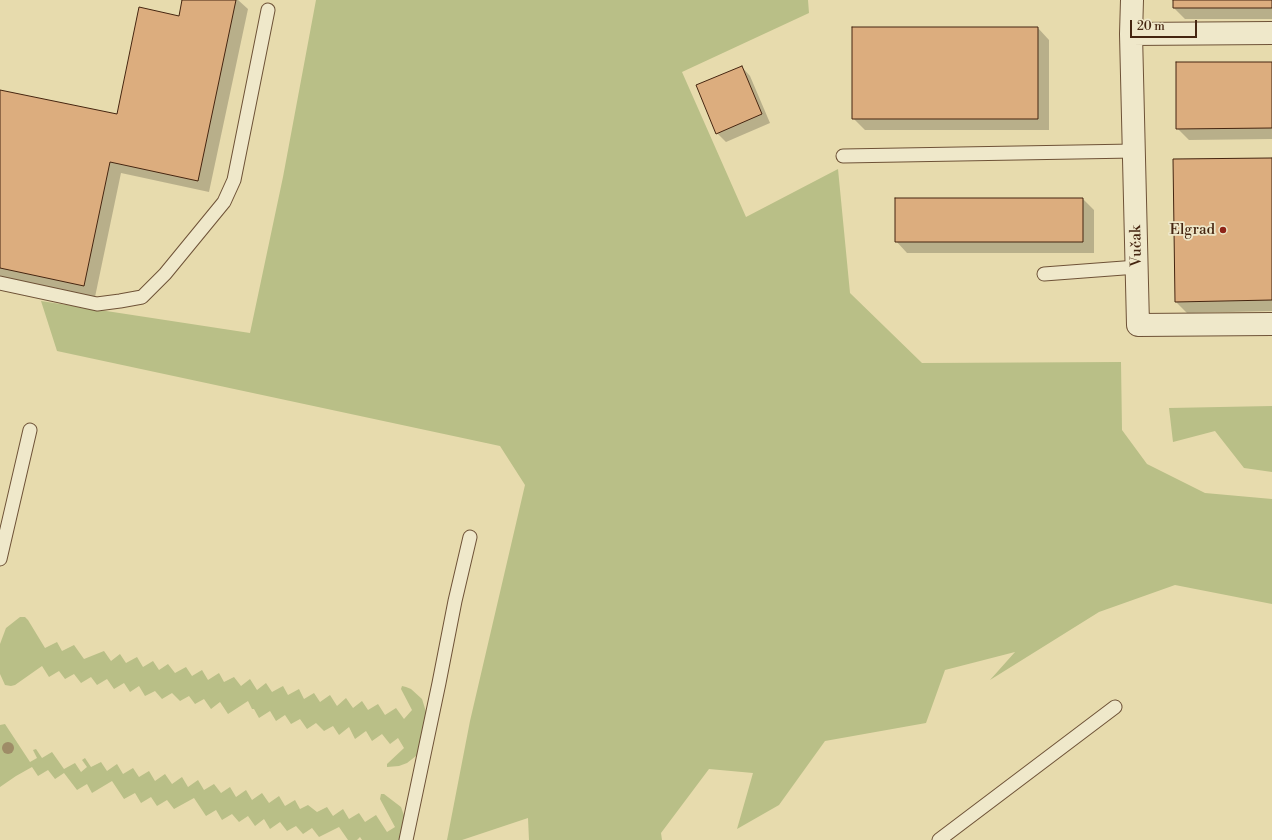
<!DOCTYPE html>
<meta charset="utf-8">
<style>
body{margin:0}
#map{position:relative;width:1272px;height:840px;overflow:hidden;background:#e7dbad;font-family:"Libre Bodoni",serif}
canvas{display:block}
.scale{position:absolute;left:1130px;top:20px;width:67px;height:18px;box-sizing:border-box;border:2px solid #452510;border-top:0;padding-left:5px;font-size:12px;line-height:14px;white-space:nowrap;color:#452510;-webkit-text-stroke:3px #efe8ca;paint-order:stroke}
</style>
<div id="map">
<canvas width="1272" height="840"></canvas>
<div class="scale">20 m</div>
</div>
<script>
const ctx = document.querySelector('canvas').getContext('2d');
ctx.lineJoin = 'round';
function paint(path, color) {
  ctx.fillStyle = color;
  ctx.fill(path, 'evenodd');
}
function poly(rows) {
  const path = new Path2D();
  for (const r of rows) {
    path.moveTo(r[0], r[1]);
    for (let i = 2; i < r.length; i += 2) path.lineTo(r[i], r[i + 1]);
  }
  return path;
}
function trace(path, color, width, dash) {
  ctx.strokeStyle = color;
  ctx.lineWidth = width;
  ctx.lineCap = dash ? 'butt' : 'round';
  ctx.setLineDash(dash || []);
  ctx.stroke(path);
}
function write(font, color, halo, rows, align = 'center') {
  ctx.font = font + ' "Libre Bodoni",serif';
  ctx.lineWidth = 3.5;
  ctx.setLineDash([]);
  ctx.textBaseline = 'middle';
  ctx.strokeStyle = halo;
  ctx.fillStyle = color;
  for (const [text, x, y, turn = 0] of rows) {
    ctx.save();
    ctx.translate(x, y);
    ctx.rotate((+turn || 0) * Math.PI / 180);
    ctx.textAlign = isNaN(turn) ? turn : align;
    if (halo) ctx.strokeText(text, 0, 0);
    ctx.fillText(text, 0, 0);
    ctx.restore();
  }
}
const green = poly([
 [316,0,808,0,809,13,682,72,746,217,838,169,850,293,922,363,1121,362,1122,430,1147,464,1205,493,1272,499,1272,604,1175,585,1099,612,990,680,1015,652,945,670,926,723,825,741,779,805,737,829,753,773,709,769,661,833,662,840,529,840,528,818,462,840,447,840,470,721,525,485,500,446,57,351,41,301,250,333,283,177],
 [1272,406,1272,472,1244,468,1215,431,1173,442,1169,408],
 [20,617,25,617,28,620,45,648,57,642,62,651,74,645,84,659,104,651,111,661,120,654,126,663,137,657,143,667,153,661,159,670,168,664,175,673,186,667,192,676,202,670,208,680,219,673,224,682,234,677,241,686,250,679,257,690,266,683,272,692,283,686,288,695,299,689,304,699,314,693,320,702,330,695,337,706,346,698,353,708,362,701,368,710,378,704,385,715,396,708,404,719,412,710,401,689,402,686,406,687,411,689,422,699,427,715,419,752,416,756,407,763,399,766,387,767,387,764,404,748,398,738,390,744,382,734,372,741,366,731,355,739,349,727,339,735,333,726,324,731,316,723,307,729,300,719,291,724,285,715,276,721,270,711,259,718,254,709,252,709,248,701,228,714,220,702,211,709,204,699,195,704,189,696,180,701,172,693,162,699,155,691,145,696,139,686,130,692,124,683,114,689,107,679,97,685,91,677,81,683,74,674,65,679,59,671,49,677,42,666,15,685,11,686,5,685,0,674,0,644,6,628],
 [5,724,30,762,37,758,33,750,36,749,42,758,52,752,64,769,75,763,81,772,87,767,82,760,85,758,91,767,101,762,107,771,117,764,123,774,133,768,139,777,149,771,155,781,165,774,172,784,182,777,188,787,198,780,204,790,214,784,221,793,230,787,236,797,246,790,252,800,262,793,269,803,279,796,285,806,295,800,300,809,308,805,317,812,327,807,333,816,343,809,349,819,359,813,365,822,376,815,387,832,395,827,380,799,381,794,384,794,401,807,406,821,404,840,362,840,360,837,357,840,348,840,339,827,319,837,312,828,303,834,296,826,287,831,280,822,270,829,264,819,255,826,248,816,239,822,232,814,222,820,216,810,206,816,194,798,174,809,167,800,157,806,151,797,141,803,135,793,124,799,112,781,92,793,87,784,77,790,64,773,55,779,48,770,38,776,32,767,16,776,0,787,0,725]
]);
const shadow = poly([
 [184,0,238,0,248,9,209,192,121,173,95,297,0,277,0,91,117,116,180,17],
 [1174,0,1272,0,1272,19,1185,19,1174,8],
 [1038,28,1049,40,1049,130,865,130,853,118],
 [1272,63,1272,139,1189,140,1177,128],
 [742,67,750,76,770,123,726,142,717,133],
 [1272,159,1272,311,1187,313,1176,302],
 [1083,199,1094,210,1094,253,907,253,896,241]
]);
const building = poly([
 [182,0,236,0,198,181,110,162,84,286,0,268,0,90,117,114,139,7,179,16,182,0],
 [1173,0,1272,0,1272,8,1173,8,1173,0],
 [852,27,1038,27,1038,119,852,119,852,27],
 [1176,62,1272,62,1272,128,1176,129,1176,62],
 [742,66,762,114,716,134,696,85,742,66],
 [1272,158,1272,300,1175,302,1173,159,1272,158],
 [895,198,1083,198,1083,242,895,242,895,198]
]);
const service = poly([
 [843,156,1134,151],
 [1044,274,1137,267],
 [0,283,97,304,120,301,142,297,165,274,224,202,234,180,268,10],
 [0,559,30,430],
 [406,840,439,683,455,601,470,537],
 [939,840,1115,707]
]);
const minor = poly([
 [1132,0,1131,34,1138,325,1272,324],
 [1131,34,1272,33]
]);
const trees = [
 [8,748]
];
const markers = [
 [1223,230,4,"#8f2418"]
];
const poiNames = [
 ["Elgrad",1215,230]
];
const streetNames = [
 ["Vučak",1137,246,-91]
];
paint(green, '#b9bf87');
paint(shadow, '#0003');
paint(building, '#dcad7e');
trace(building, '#452510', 1);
trace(service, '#6e5237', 15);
trace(minor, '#6e5237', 24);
trace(service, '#efe8ca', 13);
trace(minor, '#efe8ca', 22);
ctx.fillStyle = '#9e8c67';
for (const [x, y] of trees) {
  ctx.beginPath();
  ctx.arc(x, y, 6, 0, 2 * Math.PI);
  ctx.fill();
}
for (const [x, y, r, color] of markers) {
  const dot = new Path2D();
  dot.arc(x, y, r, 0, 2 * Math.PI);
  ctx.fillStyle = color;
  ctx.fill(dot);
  trace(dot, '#efe8ca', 1.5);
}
write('15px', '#452510', '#efe8ca', poiNames, 'right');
write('15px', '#452510', '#efe8ca', streetNames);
</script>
